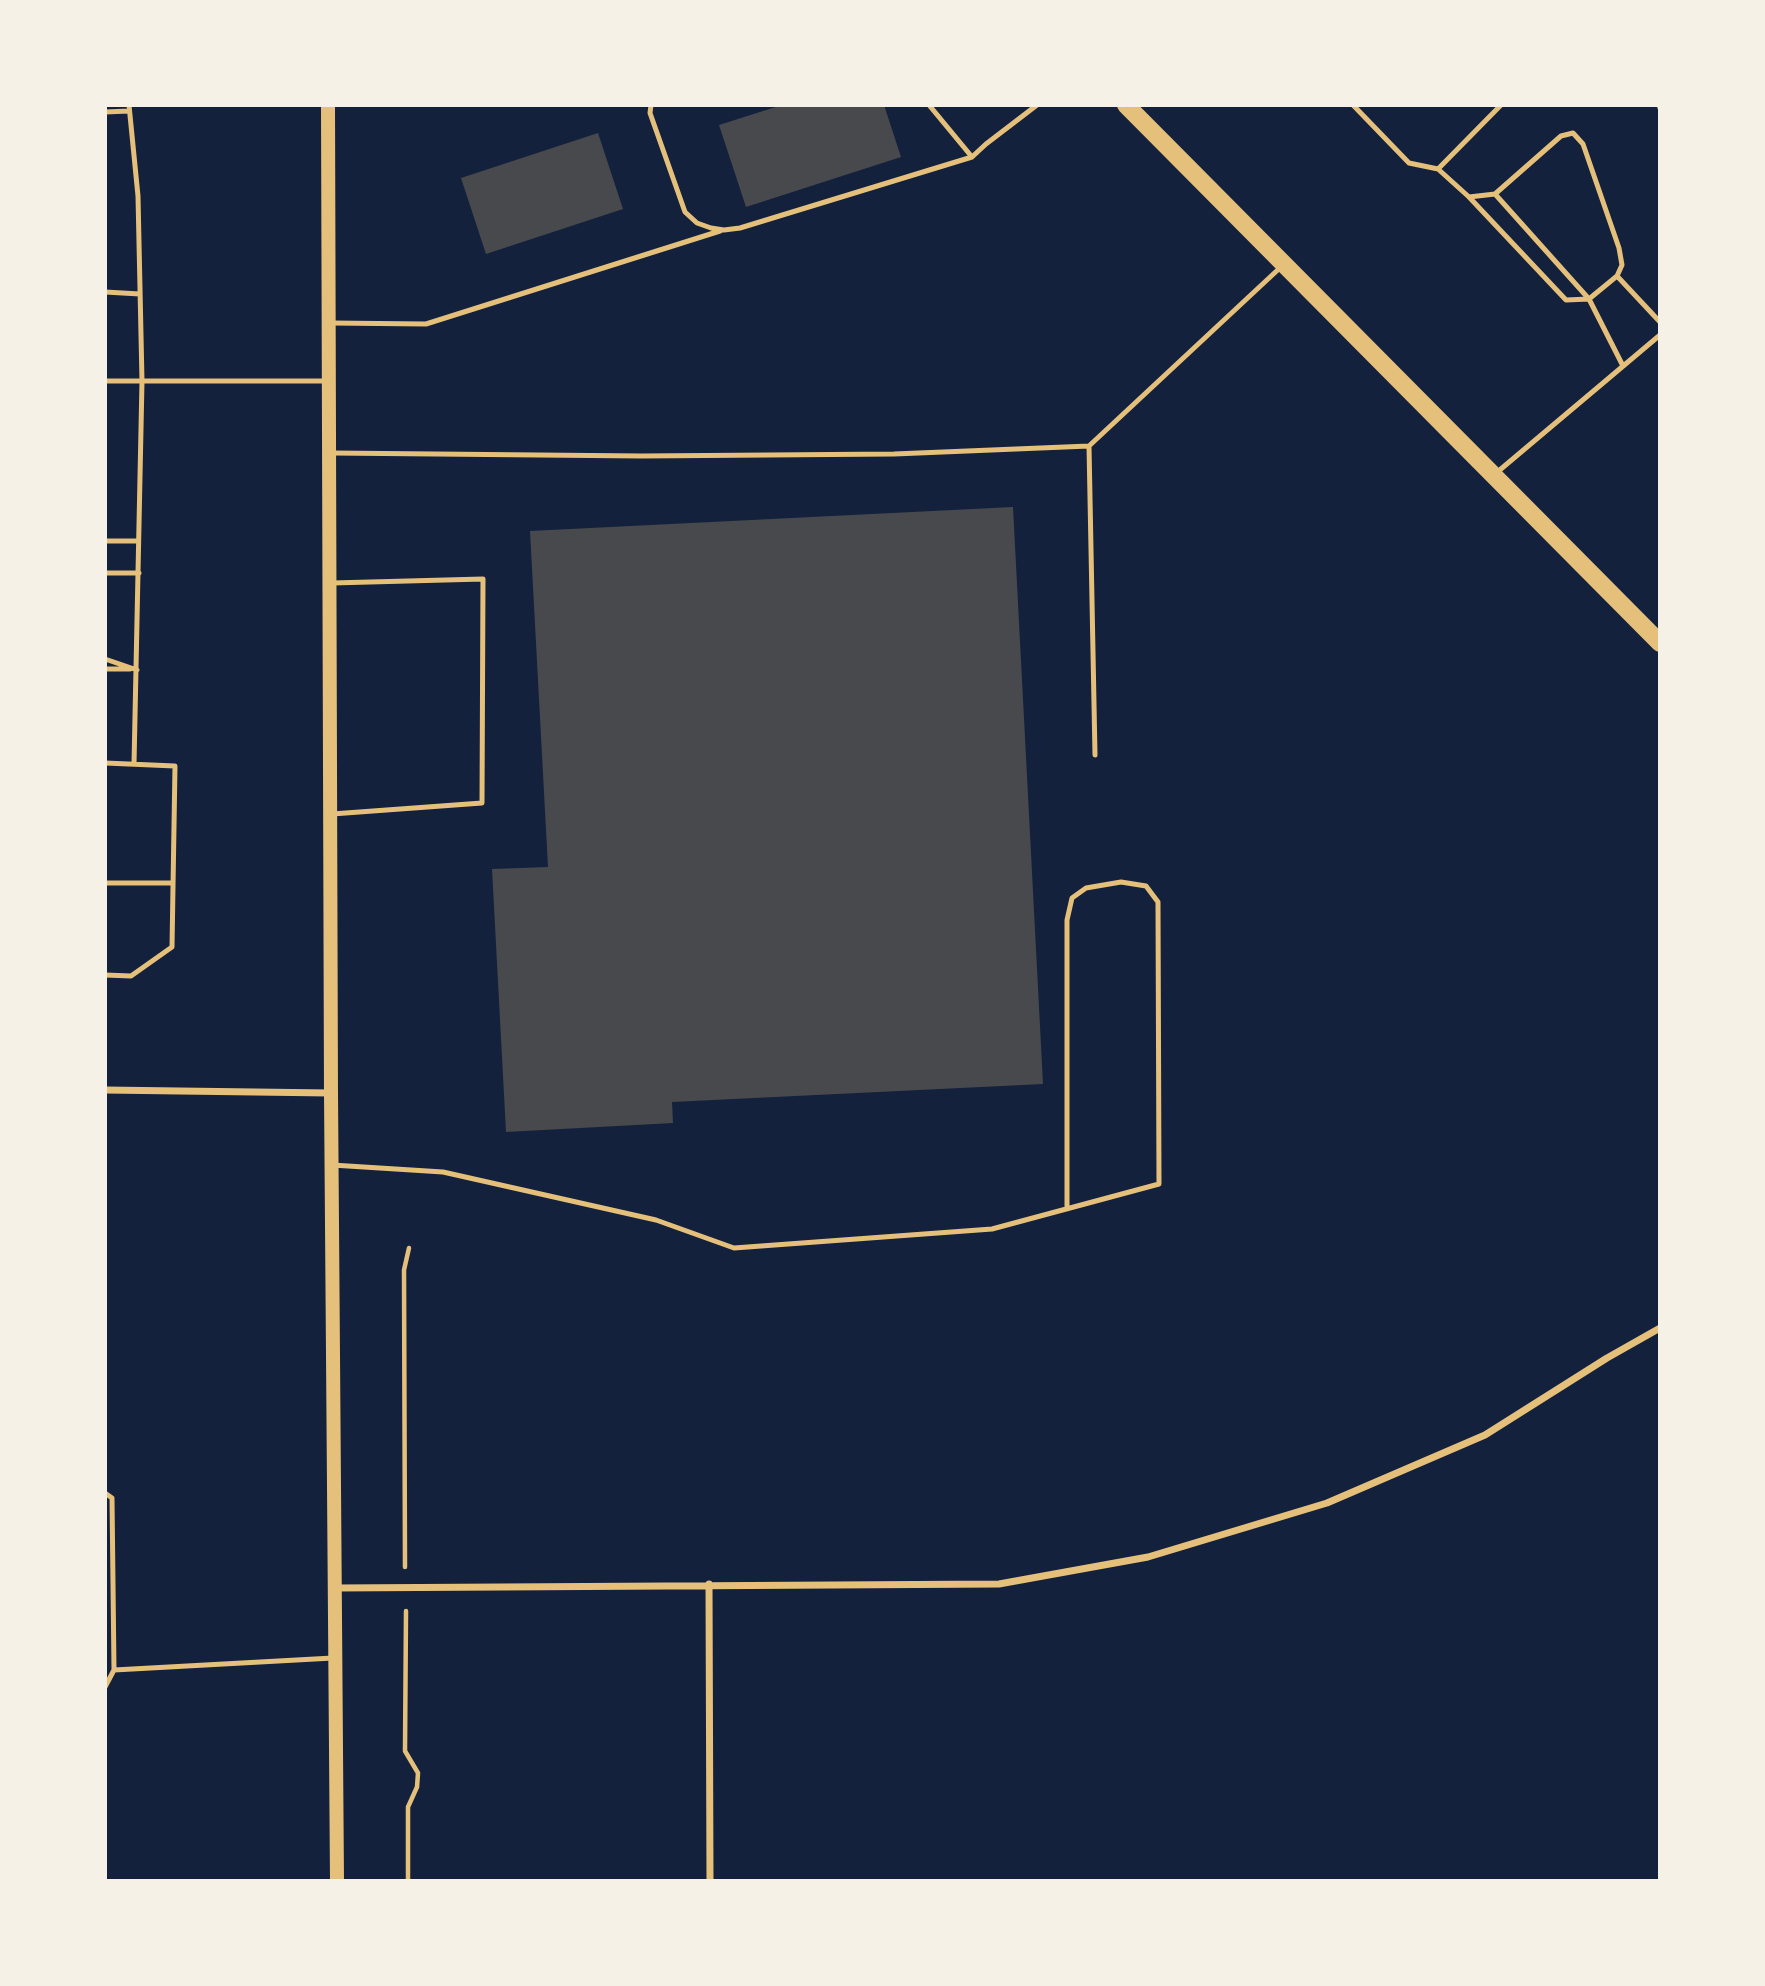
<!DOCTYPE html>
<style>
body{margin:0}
#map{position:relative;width:1765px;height:1986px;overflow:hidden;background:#14213d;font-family:Jost,sans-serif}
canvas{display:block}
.frame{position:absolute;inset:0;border:107px solid #f6f1e7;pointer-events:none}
</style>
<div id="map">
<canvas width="1765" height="1986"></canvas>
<div class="frame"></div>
</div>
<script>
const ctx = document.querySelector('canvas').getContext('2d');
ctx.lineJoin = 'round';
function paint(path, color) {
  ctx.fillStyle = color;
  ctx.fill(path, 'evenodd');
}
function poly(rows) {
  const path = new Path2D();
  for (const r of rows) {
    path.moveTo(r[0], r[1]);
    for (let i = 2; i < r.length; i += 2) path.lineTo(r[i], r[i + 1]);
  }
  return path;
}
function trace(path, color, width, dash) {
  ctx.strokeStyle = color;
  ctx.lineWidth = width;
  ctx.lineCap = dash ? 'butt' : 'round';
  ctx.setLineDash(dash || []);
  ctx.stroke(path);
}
const building = poly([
 [782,105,884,105,901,157,746,207,719,125],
 [598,133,623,209,486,254,461,178],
 [1013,507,1043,1084,672,1102,673,1123,506,1132,492,869,548,867,530,531]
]);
const path = poly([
 [405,1567,404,1270,409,1248],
 [406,1611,405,1751,418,1773,417,1787,408,1807,408,1881]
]);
const service = poly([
 [129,105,138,196,142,381,134,764],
 [651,105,650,113,685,212,697,223,711,228,724,230,740,228,972,157,986,144,1037,105],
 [929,105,972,157],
 [1353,105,1409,163,1438,169,1469,197,1566,300,1589,299,1617,276,1622,265,1619,248,1583,144,1573,133,1561,136,1495,194,1469,197],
 [1659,105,1660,108],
 [105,112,129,111],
 [1438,169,1501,105],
 [1495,194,1589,299,1623,366],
 [1617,276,1660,322],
 [105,292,140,294],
 [331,323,426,324,720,231],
 [105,381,329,381],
 [1089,446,1095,755],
 [332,453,642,456,894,454,1089,446,1283,265],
 [1495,474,1660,335],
 [105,541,137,541],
 [105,573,139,573],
 [105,659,137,670],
 [105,669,130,669],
 [105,763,175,766,172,947,131,976,105,975],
 [332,814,482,803,483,579,332,583],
 [105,883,173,883],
 [332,1165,443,1172,656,1220,734,1248,992,1229,1159,1184,1158,902,1146,886,1121,882,1086,888,1072,898,1067,920,1067,1209],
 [105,1493,112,1498,114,1670],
 [105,1687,114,1670,333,1658]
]);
const minor = poly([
 [105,1090,330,1093],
 [709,1584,710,1881],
 [336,1588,999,1584,1148,1557,1327,1503,1485,1435,1607,1358,1660,1328]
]);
const secondary = poly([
 [328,105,331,1093,337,1881]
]);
const primary = poly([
 [1126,105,1660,643]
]);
paint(building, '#48494c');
trace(path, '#e5c07b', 4.5);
trace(service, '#e5c07b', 5);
trace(minor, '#e5c07b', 7);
trace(secondary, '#e5c07b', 14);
trace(primary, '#e5c07b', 18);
</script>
